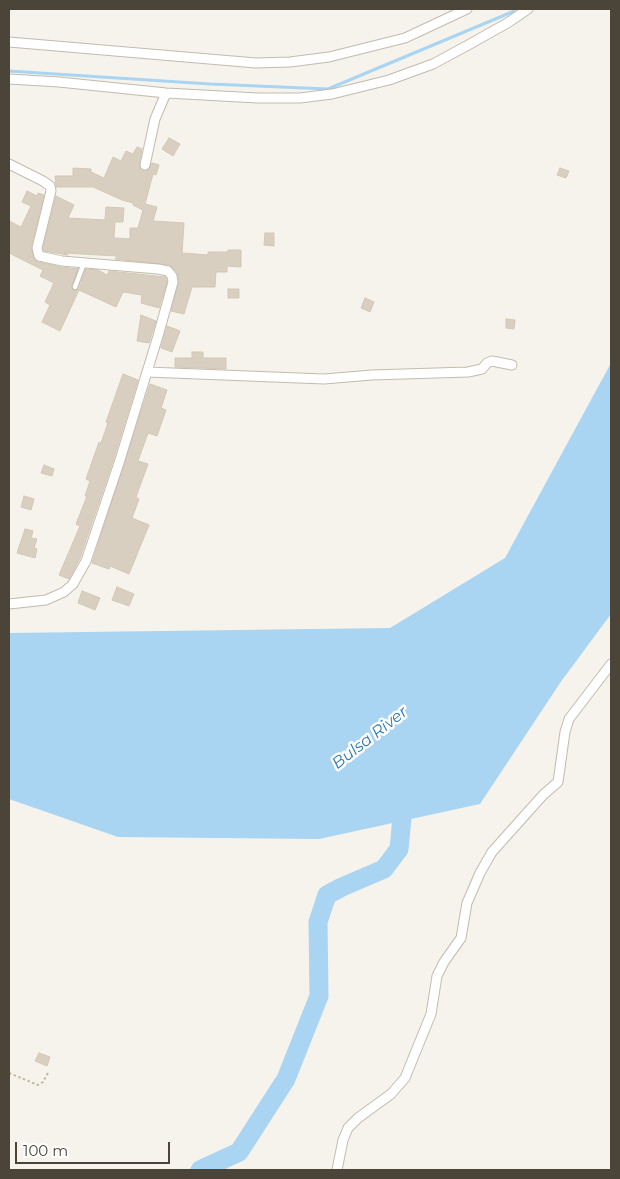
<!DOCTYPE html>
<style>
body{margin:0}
#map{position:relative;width:620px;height:1179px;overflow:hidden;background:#f6f3ec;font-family:Montserrat,sans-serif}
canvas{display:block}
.frame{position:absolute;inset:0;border:10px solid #4b4439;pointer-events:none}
.scale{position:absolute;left:15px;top:1142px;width:155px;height:22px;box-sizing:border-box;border:2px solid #4b4439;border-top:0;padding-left:6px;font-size:15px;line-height:18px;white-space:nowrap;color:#4b4439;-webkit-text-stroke:4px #fff;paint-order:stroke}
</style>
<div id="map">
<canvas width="620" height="1179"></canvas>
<div class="frame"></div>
<div class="scale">100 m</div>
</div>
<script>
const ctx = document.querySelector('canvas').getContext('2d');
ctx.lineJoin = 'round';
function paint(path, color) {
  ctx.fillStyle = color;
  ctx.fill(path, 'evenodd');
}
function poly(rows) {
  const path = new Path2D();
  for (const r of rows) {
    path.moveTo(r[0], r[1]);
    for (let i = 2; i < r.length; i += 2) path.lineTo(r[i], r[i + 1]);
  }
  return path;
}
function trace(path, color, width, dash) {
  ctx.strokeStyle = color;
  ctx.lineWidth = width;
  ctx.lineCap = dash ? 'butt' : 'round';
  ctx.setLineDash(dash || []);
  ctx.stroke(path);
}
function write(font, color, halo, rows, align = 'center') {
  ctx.font = font + ' Montserrat,sans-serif';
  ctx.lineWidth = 5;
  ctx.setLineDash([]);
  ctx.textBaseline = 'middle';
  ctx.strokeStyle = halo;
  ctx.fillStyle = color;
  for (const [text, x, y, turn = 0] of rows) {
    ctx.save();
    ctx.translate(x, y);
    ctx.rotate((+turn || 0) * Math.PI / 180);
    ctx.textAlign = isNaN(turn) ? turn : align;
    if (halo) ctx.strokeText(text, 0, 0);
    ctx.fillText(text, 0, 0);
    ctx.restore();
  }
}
const water = poly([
 [611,363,611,614,560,683,480,804,319,839,118,837,9,799,9,633,390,628,505,558]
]);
const stream = poly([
 [9,71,210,84,328,89,512,12,515,9]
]);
const river = poly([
 [200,1170,239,1152,286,1079,319,996,318,922,327,895,342,887,384,869,399,849,404,797]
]);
const building = poly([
 [169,138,180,144,173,156,162,149,169,138],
 [137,147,142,149,139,164,141,170,147,171,152,163,159,165,156,175,153,174,145,204,157,207,153,221,184,223,182,253,208,255,208,252,228,252,228,250,241,250,241,267,227,266,227,272,216,272,215,287,192,287,184,314,171,311,179,281,177,272,170,265,115,259,117,256,64,253,68,255,44,251,43,248,56,196,74,205,68,218,105,220,106,207,124,208,123,222,115,222,114,238,130,239,130,228,138,228,143,210,133,205,133,203,122,200,93,187,56,187,55,176,73,176,73,168,91,169,91,172,104,178,113,157,121,161,126,151,133,154,137,147],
 [560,168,569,171,566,178,557,175,560,168],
 [27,191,37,196,38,193,44,195,31,247,35,261,61,267,78,269,71,286,74,291,79,289,86,269,98,270,107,275,109,271,165,277,167,282,159,308,141,303,142,295,123,292,116,307,79,290,60,331,42,322,50,305,45,302,54,283,40,276,43,270,9,253,9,221,21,227,31,206,22,202,27,191],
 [265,233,274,233,274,246,264,245,265,233],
 [228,289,239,289,239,298,228,298,228,289],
 [365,298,374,302,370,312,361,308,365,298],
 [141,315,156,321,149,343,137,341,141,315],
 [506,319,515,320,514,329,506,328,506,319],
 [167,326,180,331,172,352,161,348,167,326],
 [192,352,203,352,203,358,226,358,226,369,175,367,175,358,192,358,192,352],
 [123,374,138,380,113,461,80,558,69,579,59,575,80,526,76,524,87,496,85,496,90,481,86,479,99,442,101,443,108,423,106,422,123,374],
 [150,384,167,390,161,408,166,410,157,436,148,433,138,461,148,464,136,497,139,499,132,518,149,525,129,574,110,566,109,569,92,563,150,384],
 [44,465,54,469,52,476,41,473,44,465],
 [24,496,34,499,31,510,21,507,24,496],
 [25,529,33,531,31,538,37,539,34,548,37,549,35,558,17,553,25,529],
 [117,587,134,594,129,606,112,600,117,587],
 [82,591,100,598,95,610,78,603,82,591],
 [39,1053,50,1057,47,1066,35,1061,39,1053]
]);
const path = poly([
 [9,1073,38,1085,43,1082,49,1071]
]);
const lane = poly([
 [75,287,84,263]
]);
const street = poly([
 [9,42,256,63,290,62,329,57,405,38,467,9],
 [9,79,59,82,166,93,258,98,300,98,332,94,389,80,433,64,470,44,509,22,528,9],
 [9,164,43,181,50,186,51,191,37,248,39,256,62,261,158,269,168,271,172,276,173,282,158,336,119,463,86,561,73,584,64,592,46,600,9,604],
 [145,165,155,119,166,93],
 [147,372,324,379,372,375,468,372,482,369,487,363,492,361,512,365],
 [337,1170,343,1140,348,1128,358,1118,391,1094,405,1078,431,1014,437,976,444,962,461,938,467,903,480,873,492,852,543,795,558,782,565,732,569,719,611,664]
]);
const waterNames = [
 ["Bulsa River",370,738,-38]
];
paint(water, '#a9d4f2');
trace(stream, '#a9d4f2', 3);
trace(river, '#a9d4f2', 19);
paint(building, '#d8cfc1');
trace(building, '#d3c7b4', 1);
trace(lane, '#c2bbae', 7);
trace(street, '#c2bbae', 11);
trace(path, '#c4b79f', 2, [2.5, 2.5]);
trace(lane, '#fff', 4.5);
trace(street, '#fff', 9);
write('italic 16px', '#2e7ab2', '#fff', waterNames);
</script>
